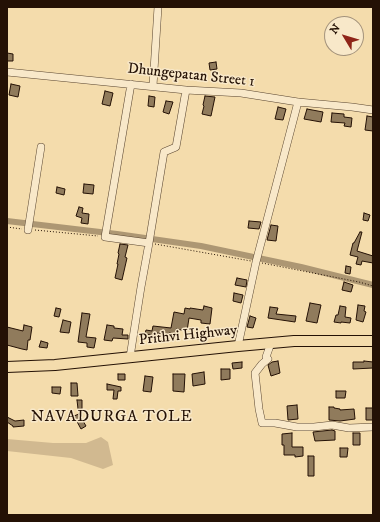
<!DOCTYPE html>
<style>
body{margin:0}
#map{position:relative;width:380px;height:522px;overflow:hidden;background:#f4dcac;font-family:"IM FELL DW Pica",serif}
canvas{display:block}
.frame{position:absolute;inset:0;border:8px solid #241105;pointer-events:none}
.north{position:absolute;left:324px;top:16px;width:40px;height:40px;box-sizing:border-box;background:#f8e8c9;border:1px solid #a3927b;border-radius:50%;rotate:308deg;font-size:11px;font-weight:700;line-height:16px;text-align:center;color:#241105}
.north::after{content:'';display:block;margin:auto;width:14px;height:18px;background:#8f2418;clip-path:polygon(50% 0,100% 100%,50% 72%,0 100%)}
</style>
<div id="map">
<canvas width="380" height="522"></canvas>
<div class="frame"></div>
<div class="north">N</div>
</div>
<script>
const ctx = document.querySelector('canvas').getContext('2d');
ctx.lineJoin = 'round';
function paint(path, color) {
  ctx.fillStyle = color;
  ctx.fill(path, 'evenodd');
}
function poly(rows) {
  const path = new Path2D();
  for (const r of rows) {
    path.moveTo(r[0], r[1]);
    for (let i = 2; i < r.length; i += 2) path.lineTo(r[i], r[i + 1]);
  }
  return path;
}
function trace(path, color, width, dash) {
  ctx.strokeStyle = color;
  ctx.lineWidth = width;
  ctx.lineCap = dash ? 'butt' : 'round';
  ctx.setLineDash(dash || []);
  ctx.stroke(path);
}
function write(font, color, halo, rows, align = 'center') {
  ctx.font = font + ' "IM FELL DW Pica",serif';
  ctx.lineWidth = 3;
  ctx.setLineDash([]);
  ctx.textBaseline = 'middle';
  ctx.strokeStyle = halo;
  ctx.fillStyle = color;
  for (const [text, x, y, turn = 0] of rows) {
    ctx.save();
    ctx.translate(x, y);
    ctx.rotate((+turn || 0) * Math.PI / 180);
    ctx.textAlign = isNaN(turn) ? turn : align;
    if (halo) ctx.strokeText(text, 0, 0);
    ctx.fillText(text, 0, 0);
    ctx.restore();
  }
}
const green = poly([
 [101,437,108,442,113,465,103,469,71,458,7,451,7,439,53,443,86,443]
]);
const canal = poly([
 [7,221,117,234,201,246,301,267,373,285]
]);
const building = poly([
 [7,53,13,54,13,61,7,61,7,53],
 [216,62,217,69,210,70,209,63,216,62],
 [11,84,20,86,18,97,9,95,11,84],
 [105,91,113,93,110,106,102,104,105,91],
 [149,96,155,97,154,107,148,106,149,96],
 [205,96,215,97,211,116,202,114,204,106,203,105,205,96],
 [166,101,173,102,169,114,163,112,166,101],
 [278,107,286,109,283,120,275,119,278,107],
 [307,109,323,112,321,122,304,119,307,109],
 [332,113,344,114,344,117,352,118,351,127,344,126,345,123,331,122,332,113],
 [367,116,373,117,373,131,365,130,367,116],
 [84,184,94,185,93,194,83,193,84,184],
 [57,187,65,189,64,195,56,193,57,187],
 [79,207,83,208,82,213,89,214,88,224,81,223,82,218,76,216,79,207],
 [364,213,370,215,368,221,363,220,364,213],
 [249,221,261,222,259,229,248,228,249,221],
 [271,225,278,226,276,241,267,240,271,225],
 [360,232,362,232,357,251,373,256,373,263,362,261,361,265,356,264,358,257,350,255,353,243,354,243,360,232],
 [120,244,128,245,125,257,127,258,122,280,115,278,118,264,117,264,119,254,118,253,120,244],
 [346,266,351,267,350,274,345,273,346,266],
 [237,278,247,280,246,287,235,285,237,278],
 [344,282,353,285,351,292,342,290,344,282],
 [234,293,243,295,241,303,233,301,234,293],
 [310,303,321,305,317,323,306,321,310,303],
 [358,305,365,306,364,311,366,312,363,322,356,320,358,305],
 [204,306,212,308,210,324,201,323,201,320,189,318,187,331,176,329,175,334,169,333,168,335,157,333,156,336,145,334,146,330,152,331,153,326,171,328,174,312,184,314,185,308,190,309,190,308,203,310,204,306],
 [340,306,346,307,345,317,351,318,350,323,341,322,341,323,334,322,336,315,338,315,340,306],
 [270,307,278,308,276,314,296,316,295,322,268,318,270,307],
 [56,308,61,309,59,317,54,316,56,308],
 [82,313,90,314,86,337,96,338,94,348,87,347,87,343,78,342,82,313],
 [250,316,256,318,253,328,247,327,250,316],
 [63,320,71,322,69,333,60,332,63,320],
 [24,325,32,327,30,340,28,340,27,350,22,349,7,345,7,327,23,331,24,325],
 [107,325,114,326,114,328,123,329,122,335,128,335,128,339,113,338,112,341,104,340,107,325],
 [41,341,48,343,47,348,39,347,41,341],
 [278,361,280,373,271,376,268,365,272,362,278,361],
 [364,361,373,362,373,368,353,369,353,362,364,362,364,361],
 [242,362,242,368,233,369,232,363,242,362],
 [221,369,230,369,230,379,221,380,221,369],
 [204,372,205,384,193,386,192,374,204,372],
 [118,374,125,374,125,380,118,380,118,374],
 [173,374,185,374,184,392,173,391,173,374],
 [145,376,153,377,151,392,143,391,145,376],
 [71,383,77,383,78,396,71,396,71,383],
 [107,384,121,387,121,391,118,391,117,399,113,399,114,390,107,390,107,384],
 [52,387,61,387,60,394,52,393,52,387],
 [336,391,346,391,345,398,336,398,336,391],
 [77,400,82,400,82,409,78,409,77,400],
 [297,405,298,419,288,420,287,406,297,405],
 [329,407,334,407,334,408,340,409,340,410,354,409,355,419,340,421,329,420,329,407],
 [366,408,373,408,373,420,366,420,366,408],
 [79,414,86,426,81,429,74,416,79,414],
 [7,417,15,421,24,420,24,426,13,427,13,426,7,422,7,417],
 [332,430,335,431,335,440,315,441,313,432,332,430],
 [292,433,292,447,303,447,303,456,295,457,295,455,284,455,284,445,282,445,282,434,292,433],
 [353,433,360,433,360,445,353,445,353,433],
 [340,448,348,448,347,457,340,457,340,448],
 [308,456,314,456,314,476,308,476,308,456]
]);
const path = poly([
 [7,227,22,229],
 [35,230,98,236],
 [155,244,251,261],
 [262,263,359,282,373,286]
]);
const minor = poly([
 [7,72,186,90,241,93,298,102,352,107,373,110],
 [153,86,158,7],
 [28,230,41,147],
 [149,243,164,152,176,147,186,90],
 [271,343,266,357,268,359,262,364,255,373,259,409,262,423,275,423,297,427,314,427,332,425,349,428,373,427],
 [238,346,256,262,298,102],
 [130,357,141,287,149,243,105,237,131,84]
]);
const highway = poly([
 [7,367,55,365,238,346,294,341,373,341]
]);
const streetNames = [
 ["Dhungepatan Street 1",191,76,6],
 ["Prithvi Highway",188,336,-6]
];
const neighbourhoodNames = [
 ["NAVADURGA TOLE",112,418]
];
paint(green, '#d1b990');
trace(canal, '#ad9773', 6);
paint(building, '#907b5c');
trace(building, '#241105', 1);
trace(minor, '#58442f', 8);
trace(highway, '#241105', 12);
trace(path, '#241105', 1, [1, 2]);
trace(minor, '#f8e8c9', 7);
trace(highway, '#f4dcac', 10);
write('15px', '#241105', '#f8e8c9', streetNames);
ctx.letterSpacing = '1px';
write('16px', '#241105', '#f8e8c9', neighbourhoodNames);
ctx.letterSpacing = '0px';
</script>
